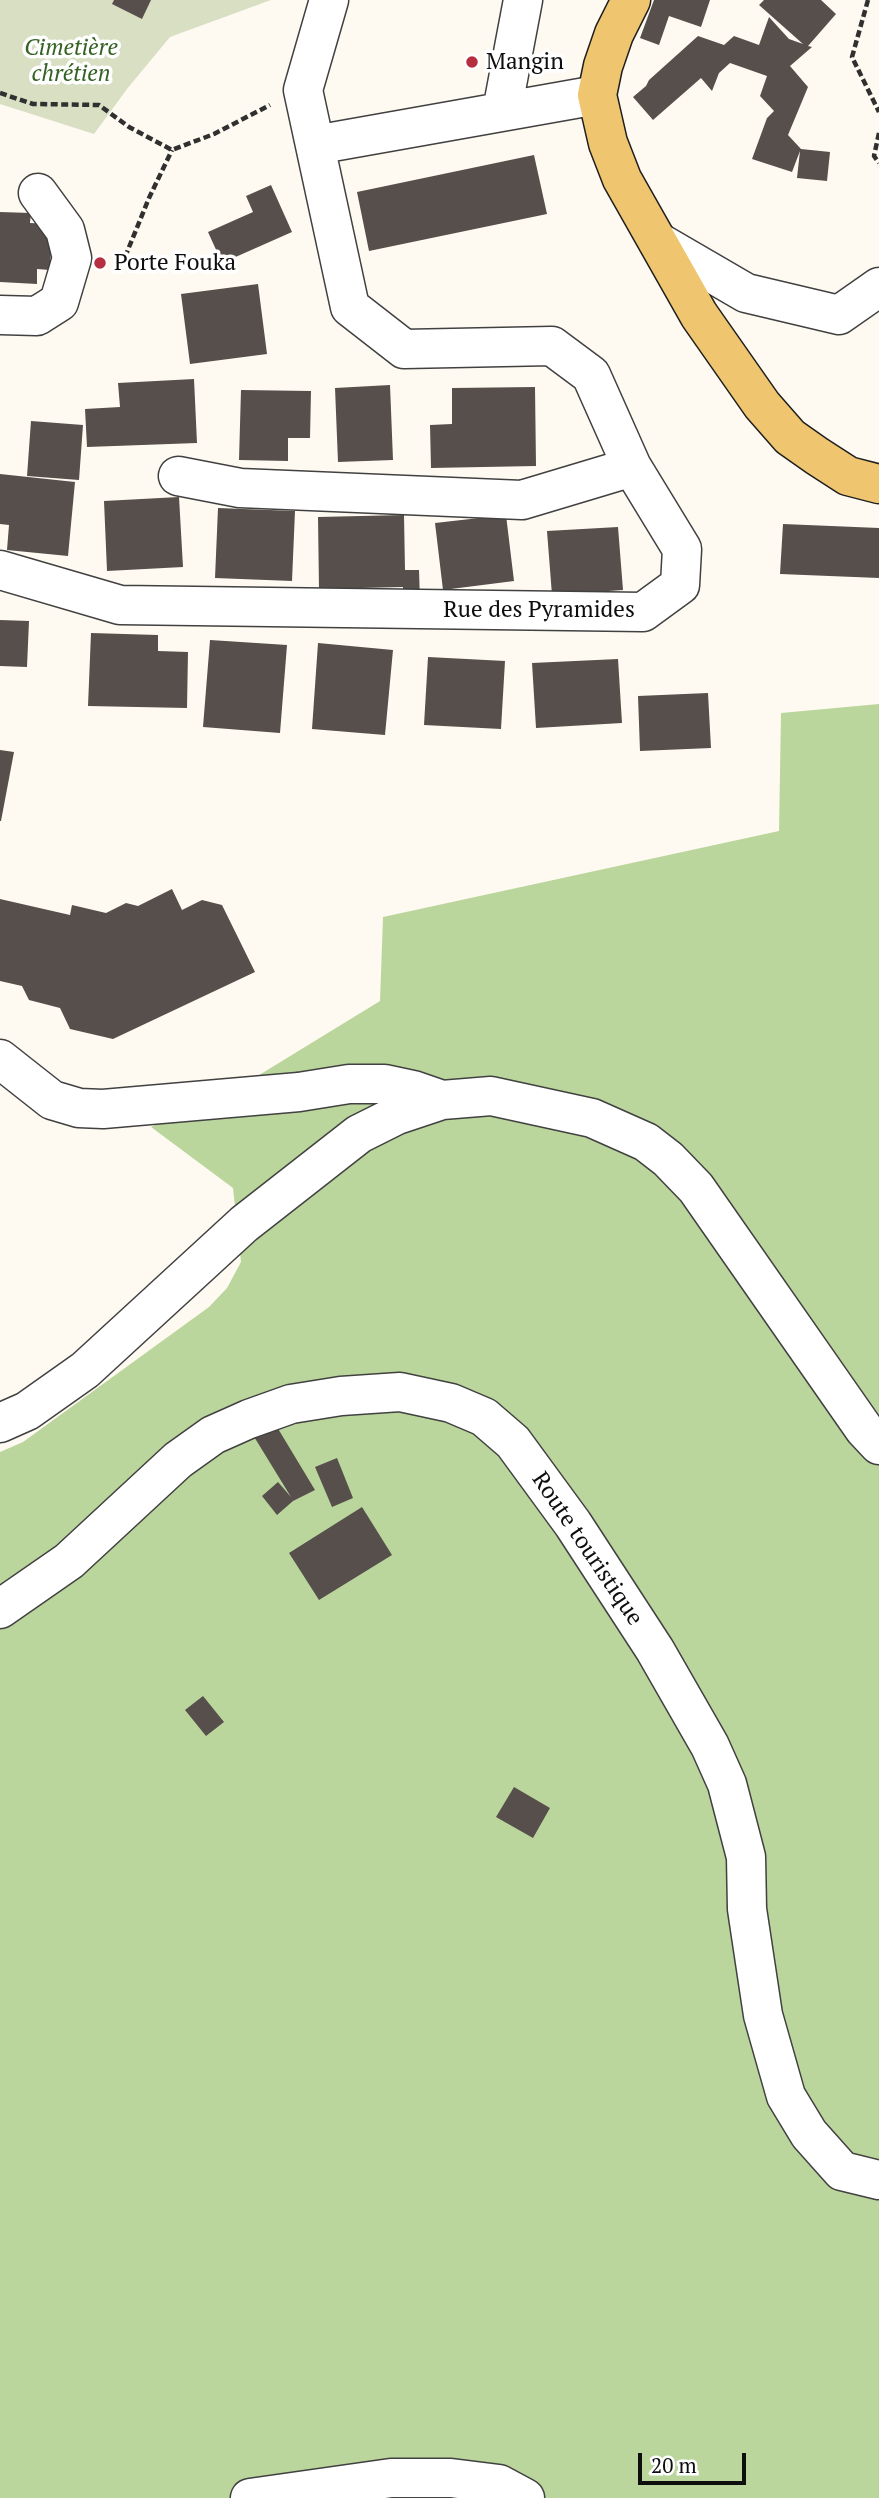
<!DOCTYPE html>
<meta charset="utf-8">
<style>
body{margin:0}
#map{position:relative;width:879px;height:2498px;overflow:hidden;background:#fefaf1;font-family:"PT Serif",serif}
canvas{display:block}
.scale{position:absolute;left:638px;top:2453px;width:108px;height:32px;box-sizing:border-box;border:4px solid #0e0e0e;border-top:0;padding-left:9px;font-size:21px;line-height:24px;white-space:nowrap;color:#0e0e0e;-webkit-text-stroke:5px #fff;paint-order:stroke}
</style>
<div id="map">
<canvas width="879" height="2498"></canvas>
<div class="scale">20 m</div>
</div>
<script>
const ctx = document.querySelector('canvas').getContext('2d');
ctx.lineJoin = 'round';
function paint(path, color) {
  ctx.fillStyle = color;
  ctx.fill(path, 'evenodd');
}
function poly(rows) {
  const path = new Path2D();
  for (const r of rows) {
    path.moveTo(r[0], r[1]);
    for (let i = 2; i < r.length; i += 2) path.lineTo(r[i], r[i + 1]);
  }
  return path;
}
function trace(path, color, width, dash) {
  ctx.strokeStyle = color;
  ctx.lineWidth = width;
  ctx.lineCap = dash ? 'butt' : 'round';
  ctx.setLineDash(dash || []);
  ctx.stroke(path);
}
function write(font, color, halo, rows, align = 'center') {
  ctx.font = font + ' "PT Serif",serif';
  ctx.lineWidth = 7;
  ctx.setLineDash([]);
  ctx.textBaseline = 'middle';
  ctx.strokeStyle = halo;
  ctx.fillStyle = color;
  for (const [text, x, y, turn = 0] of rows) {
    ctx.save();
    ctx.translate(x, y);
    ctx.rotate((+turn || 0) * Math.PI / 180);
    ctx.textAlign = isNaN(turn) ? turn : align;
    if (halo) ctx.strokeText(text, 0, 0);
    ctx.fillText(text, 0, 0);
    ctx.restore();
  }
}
const forest = poly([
 [879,704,879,2498,0,2498,0,1452,23,1442,209,1307,227,1288,241,1262,233,1188,151,1127,238,1088,380,1001,383,917,779,831,781,713]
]);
const cemetery = poly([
 [0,0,271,0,170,37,127,89,94,134,0,104]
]);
const building = poly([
 [114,0,151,0,142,19,112,4],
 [654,0,710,0,701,27,669,16,659,45,640,38],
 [764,0,821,0,836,14,808,46,812,47,790,66,808,87,788,135,801,149,830,152,827,181,797,178,800,151,792,172,752,159,767,118,774,111,760,96,767,76,730,63,719,73,712,91,701,78,653,120,633,97,646,86,649,80,698,36,724,45,734,36,759,45,769,17,789,39,803,44,759,5],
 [534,155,547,214,369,251,357,192],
 [271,185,292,232,222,263,208,232,253,212,246,196],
 [0,212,31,213,30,223,52,224,50,270,37,269,37,284,0,282],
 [258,284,267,354,190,364,181,294],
 [194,379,197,443,87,447,85,409,120,407,118,383],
 [390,385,393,460,338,462,335,388],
 [535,387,536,466,431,468,430,425,452,424,452,388],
 [241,390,311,391,310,438,288,438,288,461,239,460],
 [31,421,83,425,79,480,27,476],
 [0,474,75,482,68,556,7,550,9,525,0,524],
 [179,497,183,567,107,571,104,501],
 [218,508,295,511,292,581,215,578],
 [404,515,405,570,419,570,420,601,403,601,403,587,319,589,318,517],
 [506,515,514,581,443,590,435,523],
 [783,524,879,528,879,578,780,574],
 [618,527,623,590,552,595,547,531],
 [0,620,29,621,27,667,0,666],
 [91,633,158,635,158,651,188,652,187,708,88,706],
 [210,640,287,645,280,733,203,727],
 [318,643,393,650,385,735,312,729],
 [428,657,505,661,501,729,424,725],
 [618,659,622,723,536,728,532,663],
 [708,693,711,748,640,751,638,696],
 [0,750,14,752,1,821,0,821],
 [172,889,182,910,202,900,222,905,255,972,113,1039,70,1029,60,1008,29,1000,22,986,0,981,0,899,70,915,72,905,106,913,126,903,138,906],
 [274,1422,315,1490,293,1501,277,1515,262,1496,278,1482,291,1497,253,1435],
 [337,1458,353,1498,332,1507,315,1467],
 [362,1507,392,1555,319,1600,289,1553],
 [203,1696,224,1722,206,1736,185,1710],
 [514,1787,550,1808,533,1838,496,1817]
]);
const path = poly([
 [868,0,852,57,879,112],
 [0,93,33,104,99,105,129,127,172,150,214,134,270,105],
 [879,133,874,156,879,163],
 [125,257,149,198,172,150]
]);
const minor = poly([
 [502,111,523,0],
 [315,145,597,95],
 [660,243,746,293,839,315,879,287],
 [0,315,37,316,59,302,72,258,65,230,38,193],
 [178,476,240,488,522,500,632,467],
 [0,570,120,605,643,612,680,585,682,549,632,467,591,375,552,346,404,349,350,307,303,90,329,0],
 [0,1059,52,1100,79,1108,103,1109,299,1092,349,1084,385,1084,413,1090,442,1100],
 [0,1423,27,1411,85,1370,244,1224,359,1134,397,1115,442,1100,491,1096,592,1118,646,1142,668,1159,696,1188,864,1429,879,1445],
 [0,1609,69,1561,178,1460,213,1435,249,1419,291,1404,341,1396,400,1392,451,1403,484,1417,513,1442,573,1524,655,1650,710,1746,727,1784,746,1857,747,1909,763,2015,786,2096,809,2134,842,2171,879,2180],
 [250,2498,391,2478,451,2478,499,2484,525,2498]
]);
const major = poly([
 [631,0,614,34,603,66,597,95,608,143,622,179,699,315,762,405,790,437,817,456,848,476,879,484]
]);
const markers = [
 [472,62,7,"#b52f40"],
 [100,263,7,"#b52f40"]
];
const parkNames = [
 ["Cimetière",71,48],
 ["chrétien",71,74]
];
const poiNames = [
 ["Mangin",486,62],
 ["Porte Fouka",114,263]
];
const streetNames = [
 ["Rue des Pyramides",539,610],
 ["Route touristique",587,1549,56]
];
paint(forest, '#bbd69c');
paint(cemetery, '#d8dfc3');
paint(building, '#564f4b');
trace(minor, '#414141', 41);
trace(major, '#1f1f1f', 41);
trace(path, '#303030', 4.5, [7, 3.5]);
trace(minor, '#fff', 38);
trace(major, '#efc66f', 38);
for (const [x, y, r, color] of markers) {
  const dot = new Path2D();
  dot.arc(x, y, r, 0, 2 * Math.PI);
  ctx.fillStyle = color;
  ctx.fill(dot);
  trace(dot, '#fff', 2.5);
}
write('italic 23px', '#356223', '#fff', parkNames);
write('23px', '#0e0e0e', '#fff', poiNames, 'left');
write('23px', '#0e0e0e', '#fff', streetNames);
</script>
